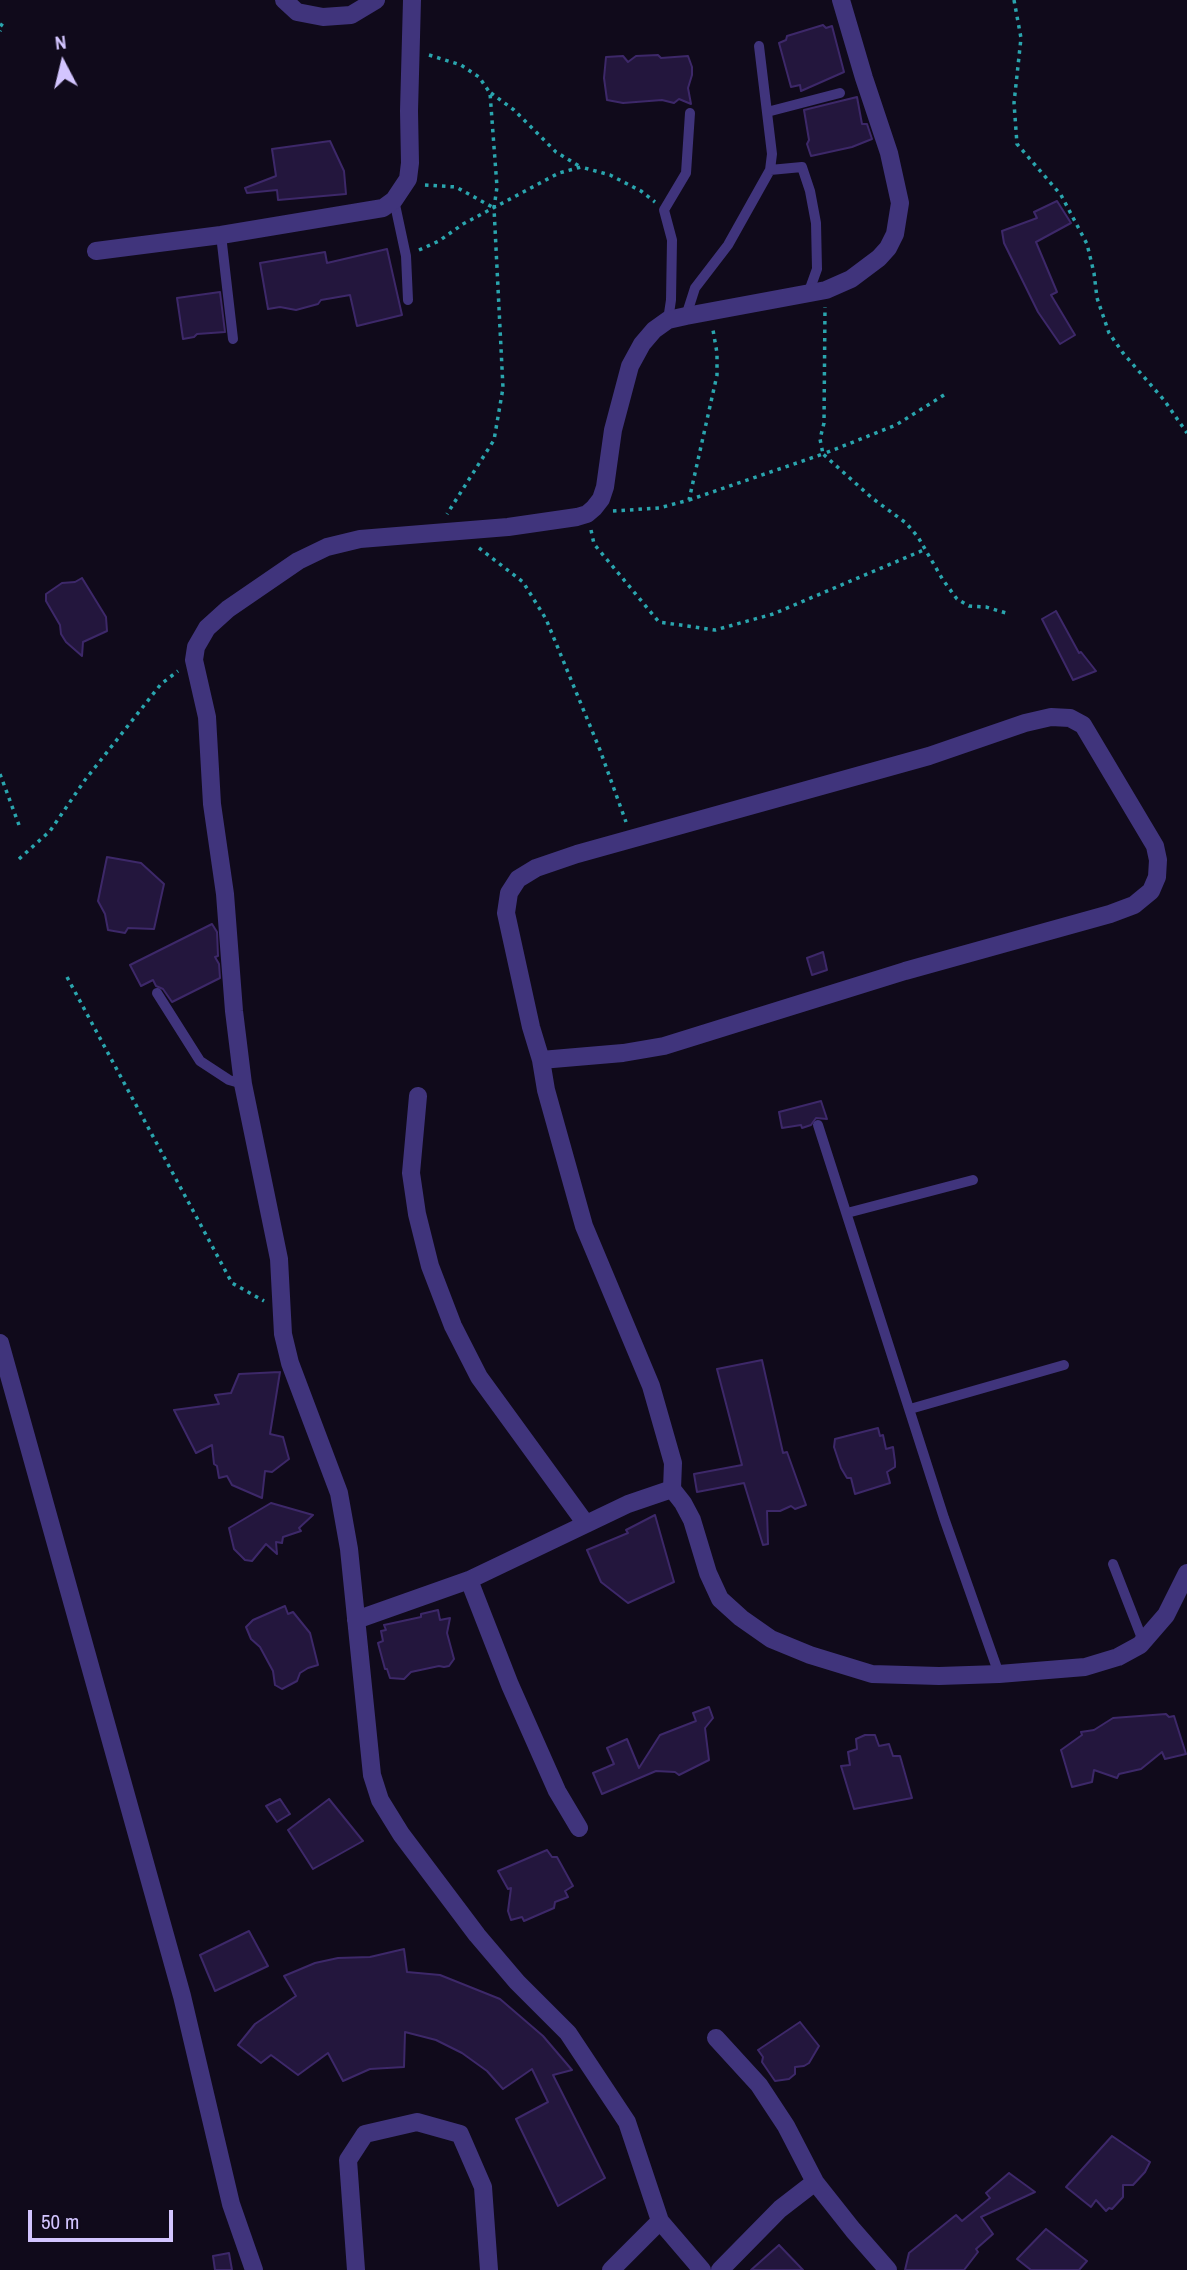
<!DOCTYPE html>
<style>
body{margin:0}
#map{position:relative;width:1187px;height:2270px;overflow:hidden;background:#100a1b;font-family:"Archivo Narrow",sans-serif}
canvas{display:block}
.north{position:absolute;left:28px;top:28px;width:70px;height:70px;-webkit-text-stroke:5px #100a1b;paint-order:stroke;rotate:353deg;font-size:19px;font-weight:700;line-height:28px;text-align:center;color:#d3c5ff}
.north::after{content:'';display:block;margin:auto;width:24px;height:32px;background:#d3c5ff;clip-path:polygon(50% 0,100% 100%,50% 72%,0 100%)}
.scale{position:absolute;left:28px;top:2210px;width:145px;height:32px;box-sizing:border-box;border:4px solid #d3c5ff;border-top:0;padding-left:9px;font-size:21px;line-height:24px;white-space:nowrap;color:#d3c5ff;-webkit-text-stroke:5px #100a1b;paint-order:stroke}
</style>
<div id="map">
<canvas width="1187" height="2270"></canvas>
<div class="north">N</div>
<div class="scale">50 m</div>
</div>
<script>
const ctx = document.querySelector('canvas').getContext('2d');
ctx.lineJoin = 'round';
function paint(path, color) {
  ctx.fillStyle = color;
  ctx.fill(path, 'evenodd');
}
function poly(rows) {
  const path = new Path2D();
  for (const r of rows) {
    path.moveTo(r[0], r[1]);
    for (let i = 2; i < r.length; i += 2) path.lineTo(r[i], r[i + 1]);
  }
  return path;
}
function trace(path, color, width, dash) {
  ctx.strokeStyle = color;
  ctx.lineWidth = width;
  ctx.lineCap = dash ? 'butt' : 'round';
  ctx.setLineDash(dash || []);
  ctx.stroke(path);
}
const building = poly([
 [823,25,826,28,832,26,844,72,801,91,800,85,791,87,779,43,786,40,787,36,823,25],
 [658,55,661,58,688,56,692,67,692,75,688,88,691,104,679,99,674,103,662,100,623,103,607,100,604,78,606,57,623,56,628,62,636,56,658,55],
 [857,97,862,124,867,124,872,139,852,147,811,156,807,144,809,140,804,110,857,97],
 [330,141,344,171,346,194,278,200,277,190,247,193,245,188,276,176,272,149,330,141],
 [1057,201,1071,223,1036,242,1057,292,1051,295,1075,335,1060,344,1038,312,1004,243,1002,231,1037,218,1034,212,1057,201],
 [387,249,402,315,357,326,350,295,321,300,318,304,296,310,280,307,268,309,260,263,325,252,327,263,387,249],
 [220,292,225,332,197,334,194,337,183,339,177,298,220,292],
 [82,578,106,617,107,631,83,642,82,656,66,642,61,634,60,625,46,601,46,594,62,583,75,582,82,578],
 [1056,611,1079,653,1081,652,1096,671,1073,680,1042,619,1056,611],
 [107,857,141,863,164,884,154,929,128,928,125,933,108,930,105,914,98,901,107,857],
 [212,924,217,932,218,956,215,957,219,964,220,978,172,1002,163,989,156,986,153,980,141,986,130,965,212,924],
 [823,952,827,970,812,975,807,958,823,952],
 [821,1101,827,1119,816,1118,811,1125,802,1128,801,1125,782,1128,779,1112,821,1101],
 [762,1360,783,1453,787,1452,806,1505,795,1509,791,1506,780,1511,767,1511,768,1544,763,1545,744,1483,697,1492,694,1474,742,1465,717,1369,762,1360],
 [280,1372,270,1434,283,1437,289,1459,272,1472,265,1471,262,1498,232,1485,227,1476,219,1478,217,1466,214,1464,212,1445,196,1453,174,1410,219,1404,215,1395,231,1393,239,1374,280,1372],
 [878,1428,880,1436,883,1435,886,1449,893,1447,895,1462,895,1467,887,1472,890,1483,855,1494,851,1478,847,1478,841,1468,834,1447,835,1439,878,1428],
 [271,1503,313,1515,299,1528,301,1531,283,1537,282,1543,276,1542,277,1554,266,1544,252,1561,245,1560,234,1549,229,1528,271,1503],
 [655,1515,674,1582,628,1603,601,1582,587,1550,628,1533,626,1530,655,1515],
 [285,1606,288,1614,293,1612,310,1633,318,1665,308,1668,300,1673,297,1681,282,1689,275,1685,273,1671,260,1647,251,1639,246,1627,253,1620,285,1606],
 [438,1610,440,1620,450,1618,447,1633,454,1659,449,1666,444,1667,439,1666,411,1672,404,1679,390,1678,387,1669,385,1669,378,1643,383,1641,381,1631,386,1630,384,1625,421,1617,421,1614,438,1610],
 [709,1707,713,1718,705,1728,709,1760,679,1775,675,1772,656,1771,602,1794,593,1773,614,1764,607,1748,627,1739,639,1768,660,1735,696,1721,693,1713,709,1707],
 [1166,1714,1169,1717,1174,1716,1186,1754,1165,1759,1162,1752,1141,1769,1119,1774,1117,1778,1094,1770,1092,1782,1072,1787,1061,1750,1082,1735,1081,1732,1094,1730,1113,1718,1166,1714],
 [865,1735,875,1735,879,1746,889,1744,893,1756,900,1756,912,1798,854,1809,841,1766,850,1765,848,1752,857,1749,856,1739,865,1735],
 [280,1799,290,1814,277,1822,266,1806,280,1799],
 [329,1799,363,1841,313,1869,288,1830,329,1799],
 [547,1850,552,1857,557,1857,573,1886,565,1891,568,1897,555,1902,554,1908,524,1921,522,1917,511,1920,508,1911,511,1888,508,1889,498,1871,547,1850],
 [249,1931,268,1966,215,1991,200,1955,249,1931],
 [404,1949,407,1972,440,1975,500,1999,543,2036,572,2070,553,2075,605,2178,558,2206,516,2119,548,2102,532,2069,503,2089,487,2071,462,2053,436,2040,405,2032,404,2067,370,2069,343,2081,328,2053,298,2075,271,2055,261,2063,238,2045,255,2024,296,1996,284,1976,315,1963,338,1958,370,1957,404,1949],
 [800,2022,819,2046,809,2063,804,2066,795,2067,795,2074,789,2079,775,2081,762,2062,763,2057,758,2050,800,2022],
 [1112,2136,1150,2162,1145,2172,1133,2185,1123,2185,1123,2197,1112,2209,1109,2208,1106,2211,1096,2200,1091,2207,1066,2187,1112,2136],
 [1009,2173,1035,2192,981,2217,993,2234,976,2249,978,2252,964,2270,905,2270,909,2253,956,2215,962,2221,990,2198,986,2193,1009,2173],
 [1046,2229,1087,2261,1079,2270,1031,2270,1017,2259,1046,2229],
 [779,2245,803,2270,751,2270,779,2245],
 [229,2253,232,2270,215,2270,213,2256,229,2253]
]);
const path = poly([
 [1014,0,1021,38,1014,103,1017,144,1061,195,1087,244,1094,273,1097,298,1109,333,1123,353,1164,400,1187,433],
 [0,24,3,26,0,31],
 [429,55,461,65,479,77,490,93,497,187,494,208,503,388,494,440,447,514],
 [491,93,514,110,556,152,579,166],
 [425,185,456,187,494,208],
 [419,250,439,241,463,224,559,173,581,167,610,175,641,191,655,202],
 [944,395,896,425,823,454,872,498,906,523,918,537,943,580,957,599,969,606,986,607,1006,613],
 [689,500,823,454,820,439,824,423,825,307],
 [613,511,659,508,689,500,717,375,717,353,713,330],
 [591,530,594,544,659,622,715,630,773,614,926,549],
 [479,548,523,582,546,619,600,750,626,822],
 [0,774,19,825],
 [19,859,50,831,85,780,161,684,178,671],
 [67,977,232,1283,264,1301]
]);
const service = poly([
 [767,112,840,93],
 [770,170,802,167,810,191,816,223,817,269,808,294],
 [394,200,406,256,408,300],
 [221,235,233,339],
 [686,316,695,288,728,245,770,170,772,154,759,46],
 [668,320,671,300,672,240,664,210,686,173,690,113],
 [157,993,200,1061,229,1080,243,1084],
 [818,1125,944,1518,999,1674],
 [847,1213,973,1180],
 [910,1409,1064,1365],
 [1113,1564,1143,1641]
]);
const minor = poly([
 [284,0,297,12,323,17,351,15,376,0],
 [96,251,221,235,383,208,394,200,408,179,410,163,409,111,412,0],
 [541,1060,623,1053,664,1046,905,971,1110,914,1134,905,1151,891,1157,877,1158,860,1155,846,1083,725,1070,718,1051,717,1025,723,929,756,577,854,536,868,518,879,509,893,506,913,531,1027,541,1060,546,1090,584,1226,651,1386,673,1463,672,1489],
 [418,1096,411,1173,417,1214,430,1266,453,1326,479,1377,586,1524],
 [469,1580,510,1685,557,1791,579,1828],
 [356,1620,469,1580,628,1504,672,1489,683,1503,692,1520,708,1573,720,1599,741,1618,771,1639,810,1655,872,1674,939,1676,999,1674,1085,1667,1118,1657,1140,1645,1166,1615,1187,1573],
 [716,2038,759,2085,786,2126,815,2182,780,2209,720,2270],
 [815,2182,853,2230,888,2270],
 [356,2270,348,2160,365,2134,417,2122,460,2134,483,2187,489,2270],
 [611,2270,660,2221],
 [702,2270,660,2221,627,2122,568,2033,517,1982,477,1935,401,1834,380,1800,372,1775,349,1549,339,1493,290,1363,283,1334,279,1259,243,1084,234,1011,225,894,212,804,207,717,194,660,196,647,207,628,228,609,298,561,327,547,360,539,508,527,577,517,587,514,594,508,601,499,605,487,613,430,630,366,642,344,654,330,668,320,686,316,826,290,851,279,879,258,888,248,895,234,900,203,889,153,864,78,841,0]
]);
const tertiary = poly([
 [0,1343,182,1996,231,2204,254,2270]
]);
paint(building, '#23163d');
trace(building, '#3d2869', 2);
trace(path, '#2aa5ae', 3.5, [3.5, 5]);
trace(service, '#40347c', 10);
trace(minor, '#40347c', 18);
trace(tertiary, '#40347c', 18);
</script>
